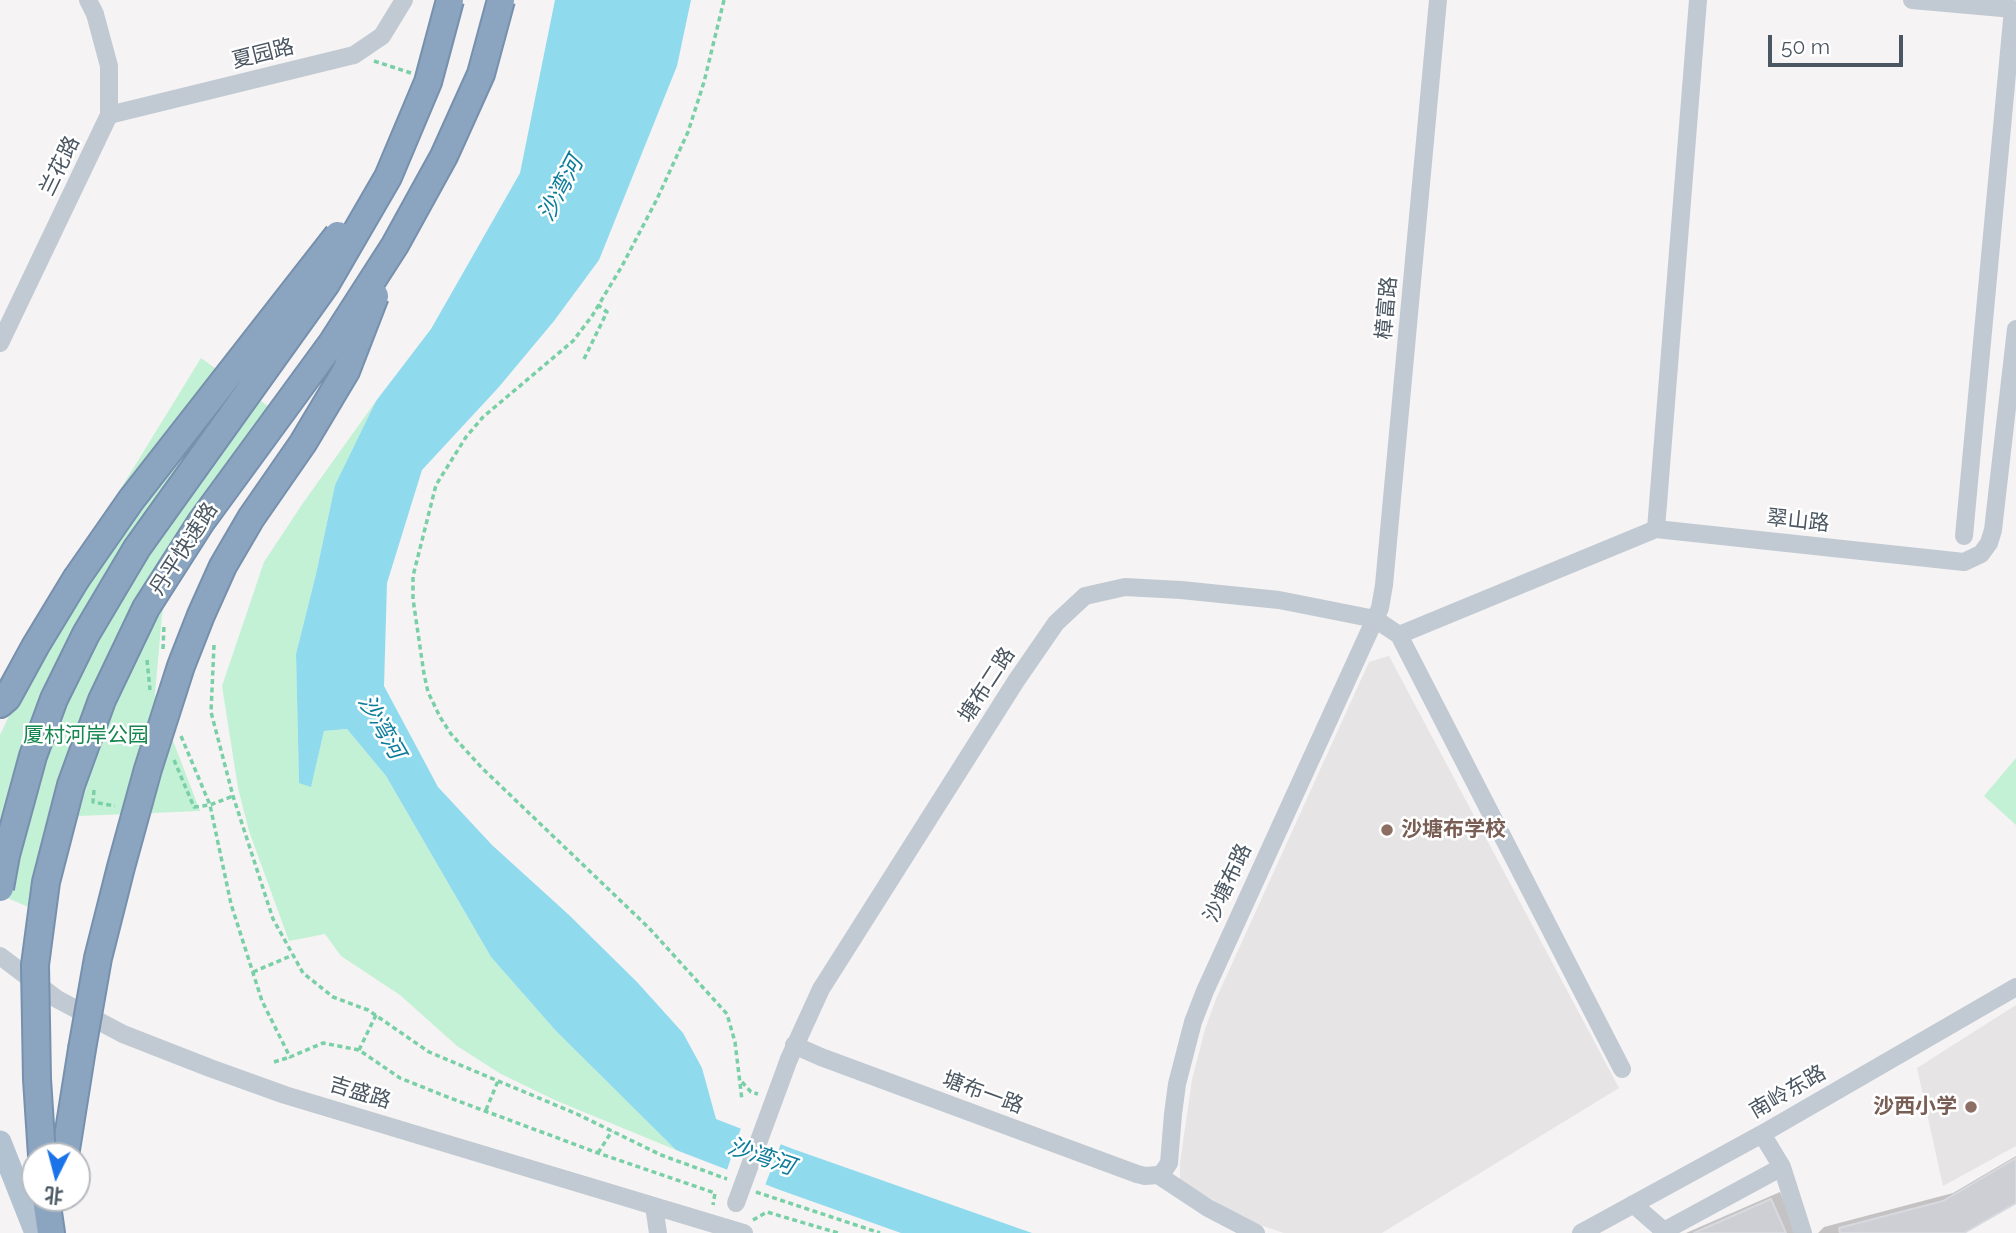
<!DOCTYPE html>
<meta charset="utf-8">
<style>
body{margin:0}
#map{position:relative;width:2016px;height:1233px;overflow:hidden;background:#f5f3f3;font-family:Raleway,"Noto Sans SC",sans-serif}
canvas{display:block}
.north{position:absolute;left:21px;top:1142px;width:70px;height:70px;box-sizing:border-box;background:#fff;border:2px solid #b7bbc0;border-radius:50%;rotate:186deg;font-size:19px;font-weight:700;line-height:28px;text-align:center;color:#4a5661}
.north::after{content:'';display:block;margin:auto;width:24px;height:32px;background:#1a73e8;clip-path:polygon(50% 0,100% 100%,50% 72%,0 100%)}
.scale{position:absolute;left:1768px;top:35px;width:135px;height:32px;box-sizing:border-box;border:4px solid #4a5661;border-top:0;padding-left:9px;font-size:21px;line-height:24px;white-space:nowrap;color:#4a5661;-webkit-text-stroke:5px #fff;paint-order:stroke}
</style>
<div id="map">
<canvas width="2016" height="1233"></canvas>
<div class="north">北</div>
<div class="scale">50 m</div>
</div>
<script>
const ctx = document.querySelector('canvas').getContext('2d');
ctx.lineJoin = 'round';
function paint(path, color) {
  ctx.fillStyle = color;
  ctx.fill(path, 'evenodd');
}
function poly(rows) {
  const path = new Path2D();
  for (const r of rows) {
    path.moveTo(r[0], r[1]);
    for (let i = 2; i < r.length; i += 2) path.lineTo(r[i], r[i + 1]);
  }
  return path;
}
function trace(path, color, width, dash) {
  ctx.strokeStyle = color;
  ctx.lineWidth = width;
  ctx.lineCap = dash ? 'butt' : 'round';
  ctx.setLineDash(dash || []);
  ctx.stroke(path);
}
function write(font, color, halo, rows, align = 'center') {
  ctx.font = font + ' Raleway,"Noto Sans SC",sans-serif';
  ctx.lineWidth = 5;
  ctx.setLineDash([]);
  ctx.textBaseline = 'middle';
  ctx.strokeStyle = halo;
  ctx.fillStyle = color;
  for (const [text, x, y, turn = 0] of rows) {
    ctx.save();
    ctx.translate(x, y);
    ctx.rotate((+turn || 0) * Math.PI / 180);
    ctx.textAlign = isNaN(turn) ? turn : align;
    if (halo) ctx.strokeText(text, 0, 0);
    ctx.fillText(text, 0, 0);
    ctx.restore();
  }
}
const education = poly([
 [1389,656,1619,1088,1382,1233,1284,1233,1248,1221,1180,1180,1180,1163,1192,1080,1205,1029,1216,999,1369,662],
 [2016,1005,2016,1146,1943,1186,1917,1068]
]);
const green = poly([
 [201,358,272,409,178,539,162,615,155,694,200,811,79,816,38,911,0,895,0,735,104,516],
 [376,401,335,485,316,574,296,654,299,782,311,786,324,731,347,729,386,776,491,957,556,1031,676,1150,557,1101,501,1074,457,1046,400,995,341,956,325,934,289,941,249,831,238,788,222,686,264,562,303,503],
 [2016,758,2016,825,1984,796]
]);
const water = poly([
 [555,0,691,0,677,66,599,260,554,321,498,388,422,470,387,583,384,686,438,787,492,845,569,915,637,982,683,1033,702,1068,716,1119,793,1149,1032,1233,901,1233,780,1190,676,1150,556,1031,491,957,386,776,347,729,324,731,311,787,299,783,296,654,316,574,335,485,376,401,431,329,520,173]
]);
const pier = poly([
 [742,1125,782,1141,764,1188,726,1173]
]);
const shadow = poly([
 [2016,1156,2016,1201,1961,1233,1818,1233,1824,1227,1953,1193],
 [1780,1192,1797,1233,1686,1233]
]);
const building = poly([
 [2016,1158,2016,1203,1964,1233,1840,1233,1839,1228,1943,1201,2016,1158],
 [1771,1199,1786,1233,1694,1233,1771,1199]
]);
const path = poly([
 [724,0,704,82,688,132,656,201,622,266,592,316,573,341,483,417,466,437,436,485,413,576,413,599,424,674,428,692,440,717,451,734,482,768,649,928,727,1014,735,1042,742,1100],
 [374,61,411,73],
 [584,359,607,312,598,305],
 [214,645,211,712,233,796,273,919,303,973,333,997,368,1010,429,1052,577,1114,661,1155,727,1179],
 [163,649,164,625],
 [147,660,150,690],
 [181,736,210,805,231,904,262,1001,290,1057,323,1043,359,1050,400,1078,450,1098,598,1153,715,1193,713,1205],
 [174,760,194,807,210,805,233,796],
 [94,790,93,802,115,806],
 [253,972,293,955],
 [359,1050,376,1015],
 [274,1062,290,1057],
 [742,1082,751,1092,758,1094],
 [486,1110,498,1081],
 [598,1153,612,1131],
 [756,1192,880,1233],
 [753,1220,767,1212,838,1233]
]);
const minor = poly([
 [1912,0,2013,9,1964,536],
 [109,115,354,55,382,36,404,0],
 [0,343,109,115,109,66,95,14,88,0],
 [1656,529,1698,0],
 [1399,635,1656,529,1964,562,1981,554,1989,543,1993,530,2016,329],
 [0,956,57,999,123,1034,210,1068,285,1095,744,1233],
 [794,1045,821,1057,1137,1174,1145,1176,1158,1175],
 [789,1059,821,989,1016,681,1056,623,1085,596,1125,587,1181,590,1279,600,1375,619,1399,635,1622,1069],
 [1782,1167,1803,1233],
 [1158,1175,1163,1172,1169,1163,1173,1114,1177,1084,1193,1022,1205,991,1380,608,1384,585,1438,0],
 [1158,1175,1208,1208,1256,1233],
 [1633,1204,1664,1231],
 [654,1206,658,1233],
 [1581,1233,1762,1134,2016,987],
 [1664,1233,1664,1231,1782,1167,1762,1134]
]);
const major = poly([
 [0,1142,36,1233]
]);
const highway = poly([
 [0,704,7,698,36,645,76,579],
 [65,1156,82,1049],
 [46,1198,51,1233]
]);
const minorBridge = poly([
 [736,1203,789,1059]
]);
const highwayBridge = poly([
 [76,579,131,500,338,235],
 [0,888,6,855,33,756,54,699,86,634,137,548,326,284,388,177,428,82,450,0],
 [82,1049,98,958,121,867,148,769,181,666,201,615,223,566,251,518,303,443,346,371,375,296],
 [42,1156,37,1079,35,965,46,882,71,785,102,700,146,608,201,522,332,343,395,245,444,156,481,74,501,0]
]);
const markers = [
 [1387,830,7,"#8d6e63"],
 [1971,1107,7,"#8d6e63"]
];
const streetNames = [
 ["夏园路",263,54,-14],
 ["兰花路",60,166,-64],
 ["樟富路",1387,308,-85],
 ["翠山路",1798,521,6],
 ["丹平快速路",184,549,-57],
 ["塘布二路",987,685,-57],
 ["沙塘布路",1228,883,-65],
 ["南岭东路",1788,1092,-30],
 ["吉盛路",360,1093,17],
 ["塘布一路",983,1093,20]
];
const parkNames = [
 ["厦村河岸公园",86,736]
];
const educationNames = [
 ["沙塘布学校",1401,830],
 ["沙西小学",1957,1107,"right"]
];
const waterNames = [
 ["沙湾河",561,189,-62],
 ["沙湾河",381,727,60],
 ["沙湾河",761,1157,19]
];
paint(education, '#e6e4e5');
paint(green, '#c3f1d5');
paint(water, '#90daee');
paint(pier, '#f5f3f3');
paint(shadow, '#0003');
paint(building, '#cdcfd5');
trace(building, '#d7d9de', 2);
trace(highway, '#7690ad', 30);
trace(path, '#7ad0a6', 3.5, [5, 3.5]);
trace(minor, '#c1cad2', 18);
trace(major, '#b3c2d1', 23);
trace(highway, '#8ba5c1', 26);
trace(highwayBridge, '#7690ad', 30, []);
trace(minorBridge, '#c1cad2', 18);
trace(highwayBridge, '#8ba5c1', 26);
for (const [x, y, r, color] of markers) {
  const dot = new Path2D();
  dot.arc(x, y, r, 0, 2 * Math.PI);
  ctx.fillStyle = color;
  ctx.fill(dot);
  trace(dot, '#fff', 2.5);
}
write('21px', '#4a5661', '#fff', streetNames);
write('21px', '#17864f', '#fff', parkNames);
write('bold 21px', '#785e54', '#fff', educationNames, 'left');
write('italic 23px', '#0c7c9b', '#fff', waterNames);
</script>
